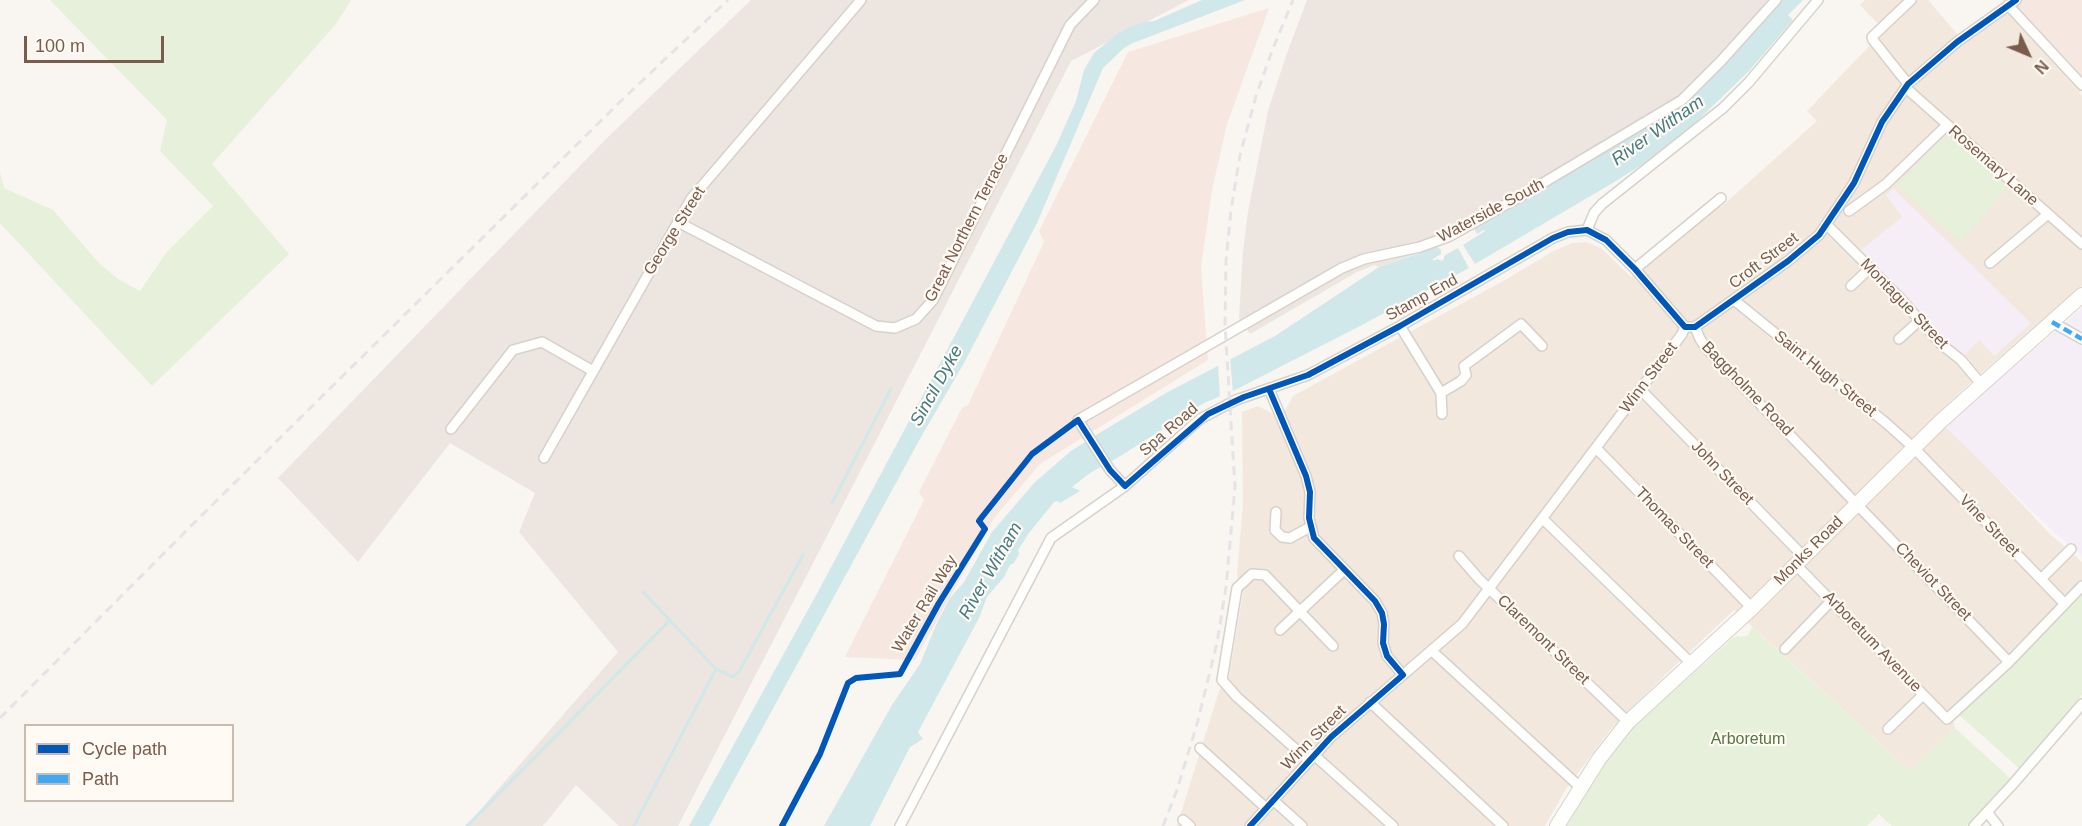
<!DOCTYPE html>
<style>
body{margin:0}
#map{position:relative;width:2082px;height:826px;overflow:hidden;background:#f9f5f0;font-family:Arial,sans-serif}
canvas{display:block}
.legend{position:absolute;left:24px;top:724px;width:210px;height:78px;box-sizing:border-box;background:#fffaf3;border:2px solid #cabbb1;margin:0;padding:8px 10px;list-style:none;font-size:18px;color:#7a5c4d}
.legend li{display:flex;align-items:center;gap:12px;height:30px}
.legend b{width:30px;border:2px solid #cabbb1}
.north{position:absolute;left:1998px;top:24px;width:60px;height:60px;-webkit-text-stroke:4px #fffaf3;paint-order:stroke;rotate:134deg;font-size:16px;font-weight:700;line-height:24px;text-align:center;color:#7a5c4d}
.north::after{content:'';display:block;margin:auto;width:21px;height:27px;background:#7a5c4d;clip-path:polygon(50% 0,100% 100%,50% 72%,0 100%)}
.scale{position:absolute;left:24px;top:36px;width:140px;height:27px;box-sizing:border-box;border:3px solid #7a5c4d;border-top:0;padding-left:8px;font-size:18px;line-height:21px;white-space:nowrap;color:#7a5c4d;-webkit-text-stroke:4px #fffaf3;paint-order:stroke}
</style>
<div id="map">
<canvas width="2082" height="826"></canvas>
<ul class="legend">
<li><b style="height:8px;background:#0057b8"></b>Cycle path</li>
<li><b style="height:8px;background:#3fa9f5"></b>Path</li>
</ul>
<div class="north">N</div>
<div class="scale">100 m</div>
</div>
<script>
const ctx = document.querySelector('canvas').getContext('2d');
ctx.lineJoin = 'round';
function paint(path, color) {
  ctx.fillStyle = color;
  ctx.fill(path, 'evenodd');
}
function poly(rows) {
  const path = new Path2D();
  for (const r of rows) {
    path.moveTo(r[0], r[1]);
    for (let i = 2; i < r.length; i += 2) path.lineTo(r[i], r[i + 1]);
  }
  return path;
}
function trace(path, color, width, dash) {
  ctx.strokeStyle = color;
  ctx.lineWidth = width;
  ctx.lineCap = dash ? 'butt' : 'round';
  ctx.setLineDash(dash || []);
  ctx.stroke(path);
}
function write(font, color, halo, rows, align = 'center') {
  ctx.font = font + ' Arial,sans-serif';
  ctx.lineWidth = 4.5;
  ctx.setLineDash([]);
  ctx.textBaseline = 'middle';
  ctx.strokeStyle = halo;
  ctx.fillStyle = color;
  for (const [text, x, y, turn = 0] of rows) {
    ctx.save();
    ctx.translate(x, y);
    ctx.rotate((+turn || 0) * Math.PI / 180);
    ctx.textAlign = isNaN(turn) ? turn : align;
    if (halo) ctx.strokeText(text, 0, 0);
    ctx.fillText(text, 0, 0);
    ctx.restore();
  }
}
const residential = poly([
 [1865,0,1928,0,1964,42,2007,10,2082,96,2082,286,1971,382,1937,414,2049,533,2082,562,2082,580,1950,711,1955,728,1911,772,1734,610,1665,675,1610,730,1566,789,1545,826,1177,826,1219,691,1229,677,1243,593,1237,575,1243,503,1242,412,1258,406,1273,414,1285,411,1293,396,1505,280,1552,252,1572,243,1586,242,1601,248,1631,277,1711,205,1721,207,1817,121,1807,111,1875,40,1882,28,1860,5]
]);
const commercial = poly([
 [2008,0,2082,0,2082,90,2079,93,2007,10],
 [1269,8,1227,124,1212,190,1201,268,1208,360,1040,464,994,518,915,660,845,657,924,500,919,492,962,408,968,405,1044,242,1039,231,1128,52]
]);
const industrial = poly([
 [751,0,1189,0,1071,61,678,826,619,826,576,785,543,826,466,826,618,652,519,532,535,493,450,443,358,562,278,478,606,139],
 [1307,0,1782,0,1693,96,1676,109,1434,249,1427,250,1379,267,1374,265,1357,272,1250,334,1239,318,1243,252,1248,212,1268,111,1286,56]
]);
const education = poly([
 [1893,188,2031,323,1994,356,1979,340,1963,357,1947,344,1859,252,1902,217,1886,195],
 [2082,308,2082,555,2054,532,1945,427,2016,362,2028,355]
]);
const green = poly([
 [50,0,351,0,336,24,212,164,289,254,152,386,0,223,0,172,4,188,53,210,99,263,118,279,140,291,166,253,213,206,160,151,167,120],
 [1949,137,1955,138,2009,186,1961,242,1897,186,1938,143],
 [2082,589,2082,695,2020,769,1958,714],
 [1752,627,1910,771,1955,728,2012,780,1967,826,1892,826,1879,814,1867,826,1558,826,1598,770,1629,731,1734,637,1748,636]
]);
const water = poly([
 [1202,0,1245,0,1133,43,1124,48,1103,68,1037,223,964,363,921,437,709,826,689,826,820,588,1057,144,1076,101,1084,70,1094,53,1117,34,1128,28,1144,22,1154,21],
 [1782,0,1803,0,1788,15,1793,20,1748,72,1695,123,1643,164,1611,184,1475,264,1463,245,1485,231,1483,230,1477,234,1473,227,1676,109,1693,96],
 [1437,247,1441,250,1441,254,1433,259,1433,261,1438,259,1441,261,1444,259,1444,256,1458,248,1469,268,1360,326,1235,390,1204,403,1122,455,1090,473,1072,487,1080,491,1060,503,1058,501,1054,502,1029,533,1018,550,1019,554,1014,563,1010,565,1004,577,987,597,979,618,918,732,923,739,910,747,870,826,824,826,892,705,920,664,937,623,950,598,964,582,992,532,1035,482,1071,451,1101,432,1166,393,1275,336,1379,267]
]);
const pier = poly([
 [1230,356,1233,393,1220,400,1218,363]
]);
const stream = poly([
 [832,503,891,389],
 [643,592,716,669,733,677,740,670,803,555],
 [467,826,670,620],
 [634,826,716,669]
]);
const street = poly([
 [2008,5,2082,85],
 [1908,84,1873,40,1872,37,1911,0],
 [1906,88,2082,244],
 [1849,211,1886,184,1946,126],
 [678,222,876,326,895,328,916,319,933,300,1070,25,1094,0],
 [1827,225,1899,297,1941,344,1961,360,1981,384],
 [1587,230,1594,213,1602,204,1723,108,1749,82,1818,0],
 [1990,263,2048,214],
 [1635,269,1721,198],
 [1851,286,1870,268],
 [1734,300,1886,423,1914,448,2065,604],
 [2052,322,2082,339],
 [1400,326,1441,393,1442,414],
 [1695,327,1700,339,1706,348,2009,662],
 [1899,339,1919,321],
 [1269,389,1306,476,1310,492,1309,518,1314,538,1375,601,1382,613,1384,624,1383,643,1387,656,1403,675],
 [1640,389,1804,557],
 [1441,393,1461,381,1466,375,1464,366,1521,324,1542,346],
 [451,429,513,350,542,342,593,371],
 [1596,448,1752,608],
 [544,458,691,199,861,0],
 [1125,486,1110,470,1078,420,1342,268,1364,259,1420,247,1450,236,1528,192,1682,100,1721,61,1776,0],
 [1276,512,1275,530,1282,537,1290,538,1310,527],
 [1543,519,1692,664],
 [1459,556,1479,579,1628,722],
 [1796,565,1947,719,2009,662,2082,586],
 [2041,579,2071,549],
 [1280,630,1344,570],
 [1785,649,1831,601],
 [1432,651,1580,787],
 [1370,702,1503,826],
 [1888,729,1923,695],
 [1200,748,1266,808],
 [1313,754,1393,826],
 [1308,760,1237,697,1222,680,1237,588,1252,574,1265,575,1333,646],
 [1273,800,1302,826],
 [1987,812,1998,826],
 [1183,820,1190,826],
 [900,826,1051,538,1125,486,1200,419,1236,400,1308,375,1400,326,1553,238,1568,232,1587,230,1606,240,1635,269,1685,327,1695,327,1788,261,1819,235,1854,183,1882,122,1908,84,1957,42,2016,0],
 [1250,826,1331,737,1462,624,1664,358,1682,334,1685,327],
 [1974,826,2013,784,2082,704]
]);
const secondary = poly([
 [1557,826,1599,759,1628,722,1752,608,1941,421,2082,295]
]);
const rail = poly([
 [0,718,197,520,625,97,728,0],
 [1163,826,1177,790,1197,724,1217,643,1226,587,1235,487,1225,325,1226,261,1231,210,1240,155,1256,96,1272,51,1293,0]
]);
const quiet = poly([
 [2052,322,2082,339]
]);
const cycleway = poly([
 [782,826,820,754,848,683,856,678,900,674,939,603,985,529,979,521,982,517,1032,454,1078,420,1110,470,1125,486,1208,414,1244,397,1308,375,1400,326,1553,238,1568,232,1587,230,1606,240,1635,269,1685,327,1695,327,1788,261,1819,235,1854,183,1882,122,1908,84,1957,42,2016,0],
 [1250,826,1331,737,1403,675,1387,656,1383,643,1384,624,1382,613,1375,601,1314,538,1309,518,1310,492,1306,476,1269,389]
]);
const streetNames = [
 ["Rosemary Lane",1993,166,41],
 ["Waterside South",1491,211,-28],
 ["Great Northern Terrace",967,228,-63],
 ["George Street",675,231,-58],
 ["Croft Street",1764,261,-37],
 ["Stamp End",1422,298,-29],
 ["Montague Street",1904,304,46],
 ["Saint Hugh Street",1825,374,39],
 ["Winn Street",1649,378,-53],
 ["Baggholme Road",1747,389,46],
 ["Spa Road",1169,430,-41],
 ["John Street",1722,473,46],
 ["Vine Street",1989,526,46],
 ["Thomas Street",1674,528,46],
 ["Monks Road",1809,551,-45],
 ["Cheviot Street",1933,582,46],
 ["Water Rail Way",925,604,-59],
 ["Claremont Street",1543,640,44],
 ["Arboretum Avenue",1872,642,46],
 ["Winn Street",1314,738,-45]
];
const parkNames = [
 ["Arboretum",1748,740]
];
const waterNames = [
 ["River Witham",1658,131,-35],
 ["Sincil Dyke",937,386,-61],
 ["River Witham",991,571,-60]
];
paint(residential, '#f2e8de');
paint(commercial, '#f6e8e1');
paint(industrial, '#ede5e0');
paint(education, '#f6eef6');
paint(green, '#e7f0db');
paint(water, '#d0e8ea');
paint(pier, '#f9f5f0');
trace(stream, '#d0e8ea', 3);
trace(street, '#d7d1cb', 12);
trace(secondary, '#d9d2cb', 16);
trace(street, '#fefefd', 9);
trace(secondary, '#fefefd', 14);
trace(rail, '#e6e3e7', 3, [9, 6]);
trace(quiet, '#3fa9f5', 4.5, [9, 4.5]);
trace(cycleway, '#0057b8', 6);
write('16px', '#7a5c4d', '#fffaf3', streetNames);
write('16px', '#537a41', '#fffaf3', parkNames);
write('italic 18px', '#437c86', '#fffaf3', waterNames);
</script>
